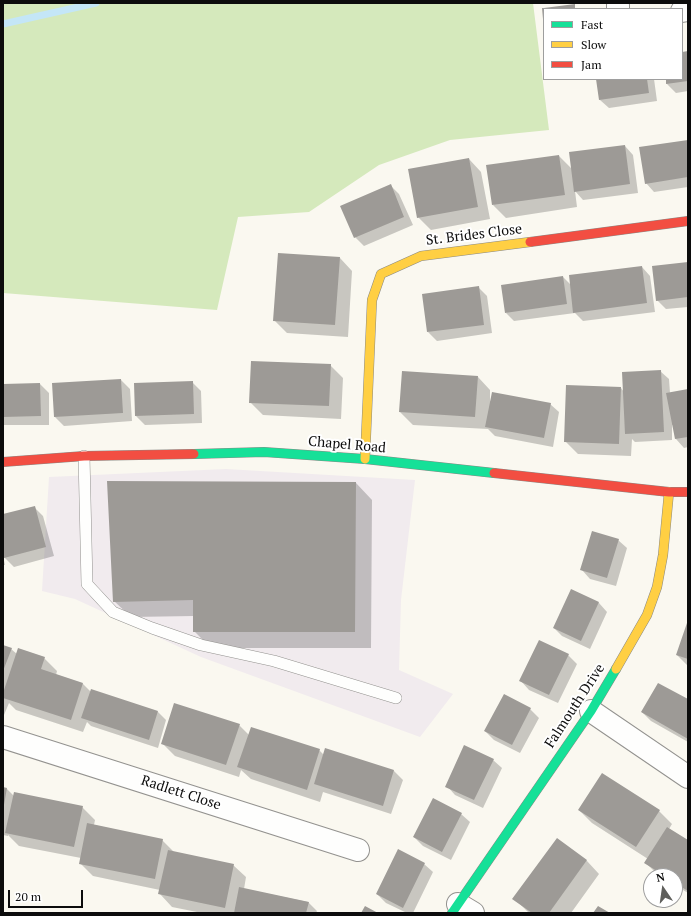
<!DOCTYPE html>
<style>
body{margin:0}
#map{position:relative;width:691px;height:916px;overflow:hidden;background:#faf8f0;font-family:"PT Serif",serif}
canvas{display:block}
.frame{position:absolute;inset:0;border:4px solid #0c0c0c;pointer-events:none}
.legend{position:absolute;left:543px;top:8px;width:140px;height:72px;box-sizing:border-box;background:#fff;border:1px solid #9e9e9e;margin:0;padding:5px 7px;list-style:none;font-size:12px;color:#0c0c0c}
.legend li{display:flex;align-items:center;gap:8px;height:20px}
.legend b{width:20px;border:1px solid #9e9e9e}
.north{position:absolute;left:643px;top:868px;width:40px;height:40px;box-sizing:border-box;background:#fff;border:1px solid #9e9e9e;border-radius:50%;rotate:347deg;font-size:11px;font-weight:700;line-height:16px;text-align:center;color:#0c0c0c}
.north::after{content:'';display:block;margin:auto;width:14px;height:18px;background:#5f5f5c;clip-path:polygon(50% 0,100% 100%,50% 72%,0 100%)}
.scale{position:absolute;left:8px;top:890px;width:75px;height:18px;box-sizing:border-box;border:2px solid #0c0c0c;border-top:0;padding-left:5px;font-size:12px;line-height:14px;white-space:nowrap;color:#0c0c0c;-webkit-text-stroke:3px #fff;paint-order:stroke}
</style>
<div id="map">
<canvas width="691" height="916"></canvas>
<div class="frame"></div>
<ul class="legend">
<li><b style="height:5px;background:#16e098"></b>Fast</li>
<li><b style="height:5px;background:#ffcf43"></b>Slow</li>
<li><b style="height:5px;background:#f24e42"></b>Jam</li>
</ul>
<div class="north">N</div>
<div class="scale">20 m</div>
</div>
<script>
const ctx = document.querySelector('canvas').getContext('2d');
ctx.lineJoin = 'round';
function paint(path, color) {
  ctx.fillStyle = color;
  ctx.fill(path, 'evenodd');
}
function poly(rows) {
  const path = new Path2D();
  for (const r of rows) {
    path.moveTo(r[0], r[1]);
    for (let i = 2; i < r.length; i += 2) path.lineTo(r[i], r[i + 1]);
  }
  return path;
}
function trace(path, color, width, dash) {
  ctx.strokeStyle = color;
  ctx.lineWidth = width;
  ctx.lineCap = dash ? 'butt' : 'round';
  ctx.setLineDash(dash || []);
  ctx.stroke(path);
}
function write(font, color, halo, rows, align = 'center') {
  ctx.font = font + ' "PT Serif",serif';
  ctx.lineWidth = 4;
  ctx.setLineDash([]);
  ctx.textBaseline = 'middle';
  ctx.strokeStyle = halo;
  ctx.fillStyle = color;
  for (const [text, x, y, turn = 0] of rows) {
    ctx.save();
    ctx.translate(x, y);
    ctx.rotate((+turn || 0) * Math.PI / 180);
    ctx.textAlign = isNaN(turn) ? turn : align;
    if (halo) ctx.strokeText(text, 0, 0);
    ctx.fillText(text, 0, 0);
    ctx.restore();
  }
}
const industrial = poly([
 [226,469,415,480,401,600,399,670,453,694,420,737,201,657,75,599,42,591,49,477]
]);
const forest = poly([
 [3,3,533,3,549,130,450,140,379,165,309,212,238,217,217,310,3,293]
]);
const shadow = poly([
 [688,52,688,91,676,93,667,84,667,79,682,79,682,53],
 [597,79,654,79,657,101,609,108,600,100],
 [688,141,688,187,654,192,646,183],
 [625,146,633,155,638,193,583,200,575,191,577,207,506,218,493,205,559,156,572,169],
 [469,159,481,172,490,219,431,230,418,217],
 [390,185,399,194,413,225,364,246,355,237],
 [340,258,352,271,348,337,287,333,274,320],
 [688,263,688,307,666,309,657,300],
 [642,267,650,276,655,312,583,321,575,313,514,321,506,313,563,277,571,285],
 [479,288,487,296,492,333,437,341,428,332],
 [330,365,343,378,341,419,263,415,250,402],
 [660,371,669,379,670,393,688,390,688,447,684,448,676,439,673,425,672,425,672,440,635,442,632,439,631,456,578,454,565,441,621,388,624,392],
 [478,377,490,390,490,401,550,404,559,412,553,447,495,436,488,429,413,425,400,412],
 [121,380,130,389,132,421,64,426,55,417,54,384],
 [192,382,201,391,202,423,145,425,136,416],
 [40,384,49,393,49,425,3,425,3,385],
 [356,483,372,500,371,648,211,648,194,631,194,616,131,617,114,601],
 [34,507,43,516,54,556,14,567,3,556,5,565,3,565,3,515],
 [618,540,627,548,616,586,590,579,582,570],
 [572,590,599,603,607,612,590,649,562,636,554,628],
 [688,623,688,666,677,655],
 [3,646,11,649,17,654,44,658,57,671,56,675,83,684,91,692,158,712,166,720,158,748,91,726,87,722,83,732,16,710,9,703,4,715,3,715],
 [568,655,577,664,558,703,529,690,521,681],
 [688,700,688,742,651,721,642,712],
 [530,709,539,718,520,753,494,740,485,731],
 [239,725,249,735,319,750,324,755,326,749,394,771,403,780,391,814,323,792,320,802,251,779,241,770,239,777,175,756,162,743],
 [493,760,502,768,483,808,455,795,447,786],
 [3,788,7,789,14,796,82,807,95,820,94,825,162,840,175,853,233,865,246,877,244,889,308,902,317,911,316,913,202,913,172,907,160,894,160,890,93,876,80,863,81,858,19,846,8,835,8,836,3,835],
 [579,810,659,811,672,824,669,829,688,841,688,893,675,885,675,876,662,876,654,871,645,862,648,859,592,823],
 [461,814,470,822,451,860,423,846,414,837],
 [557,840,587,861,599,874,571,913,529,913,514,898],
 [424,864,433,872,413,913,407,913,386,903,377,894]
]);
const stream = poly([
 [3,24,96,3]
]);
const building = poly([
 [575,4,575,9,544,9,544,8],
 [542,8,544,8,544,19,543,19],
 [688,51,688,81,666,84,666,79,682,79,682,52],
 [596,79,647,79,649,93,599,100],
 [688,140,688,177,645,184,639,147],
 [625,145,630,184,574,192,569,152],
 [559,155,565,195,492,205,486,165],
 [469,158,478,207,417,218,408,169],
 [391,184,404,217,354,238,340,206],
 [278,253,340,257,335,325,273,321],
 [688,262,688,297,656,301,652,266],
 [642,266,647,303,573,313,569,275],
 [563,276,567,304,505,313,501,285],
 [479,286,484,325,427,332,422,294],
 [251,361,331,364,329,406,249,403],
 [661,370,664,432,625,434,622,372],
 [402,371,478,376,475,417,399,412],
 [121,379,123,413,54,417,52,383],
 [193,381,194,414,135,416,134,383],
 [40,383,41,416,3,417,3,384],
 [566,385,621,387,619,444,564,442],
 [688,389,688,437,675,439,666,393],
 [492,392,551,403,544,438,485,427],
 [107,481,356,482,355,632,193,632,193,600,113,602],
 [35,506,46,547,4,558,3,554,3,514],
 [592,531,619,539,607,578,580,570],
 [571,589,599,602,581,641,553,628],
 [688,620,688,659,676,655],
 [539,640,569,654,549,695,519,681],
 [3,645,12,648,3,671],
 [18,648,45,657,41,669,83,683,71,720,3,698,3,693],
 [658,683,688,699,688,739,641,712],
 [91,689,158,711,149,740,81,718],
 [504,694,531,708,512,745,484,731],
 [174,703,240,724,226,765,161,744],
 [251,727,320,749,307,790,237,767],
 [464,745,494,759,474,800,445,787],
 [325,748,394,770,383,806,314,784],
 [602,773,660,810,636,847,578,810],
 [3,787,7,788,4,805,3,805],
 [14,792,83,806,74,847,5,833],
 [433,798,462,813,442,852,413,837],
 [87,823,163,839,155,879,79,864],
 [667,827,688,840,688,891,675,883,675,876,665,876,644,863],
 [557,838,587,860,549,913,532,913,512,899],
 [398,849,425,863,403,908,376,894],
 [168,850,234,864,225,908,158,894],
 [239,887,309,902,306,913,234,913],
 [365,906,378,913,361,913],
 [598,906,610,913,593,913]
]);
const lane = poly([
 [84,456,87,584,113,612,152,628,201,645,274,661,396,698]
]);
const street = poly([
 [618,5,618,9],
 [682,11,688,10],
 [591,711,688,777],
 [3,737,358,850],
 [458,904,473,913]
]);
const fast = poly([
 [194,454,264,452,365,459,494,473],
 [452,913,591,711,616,669]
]);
const slow = poly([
 [365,459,372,300,381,274,421,256,530,242],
 [616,669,647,615,657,587,663,555,669,492]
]);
const jam = poly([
 [530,242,688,221],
 [3,462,84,456,194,454],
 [494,473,669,492,688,492]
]);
const streetNames = [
 ["St. Brides Close",474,235,-7],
 ["Chapel Road",347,445,5],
 ["Falmouth Drive",575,706,-57],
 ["Radlett Close",181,793,18]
];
paint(industrial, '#f1ebee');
paint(forest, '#d5e9bc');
paint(shadow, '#0003');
trace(stream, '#c4e6f7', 7);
paint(building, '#9d9a96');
trace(lane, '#93928f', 12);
trace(street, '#93928f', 24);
trace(fast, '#8a8985', 10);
trace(slow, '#8a8985', 10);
trace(jam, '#8a8985', 10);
trace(lane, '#fefefd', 11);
trace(street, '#fefefd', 22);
trace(fast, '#16e098', 9);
trace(slow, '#ffcf43', 9);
trace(jam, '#f24e42', 9);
write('14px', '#0c0c0c', '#fff', streetNames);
</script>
